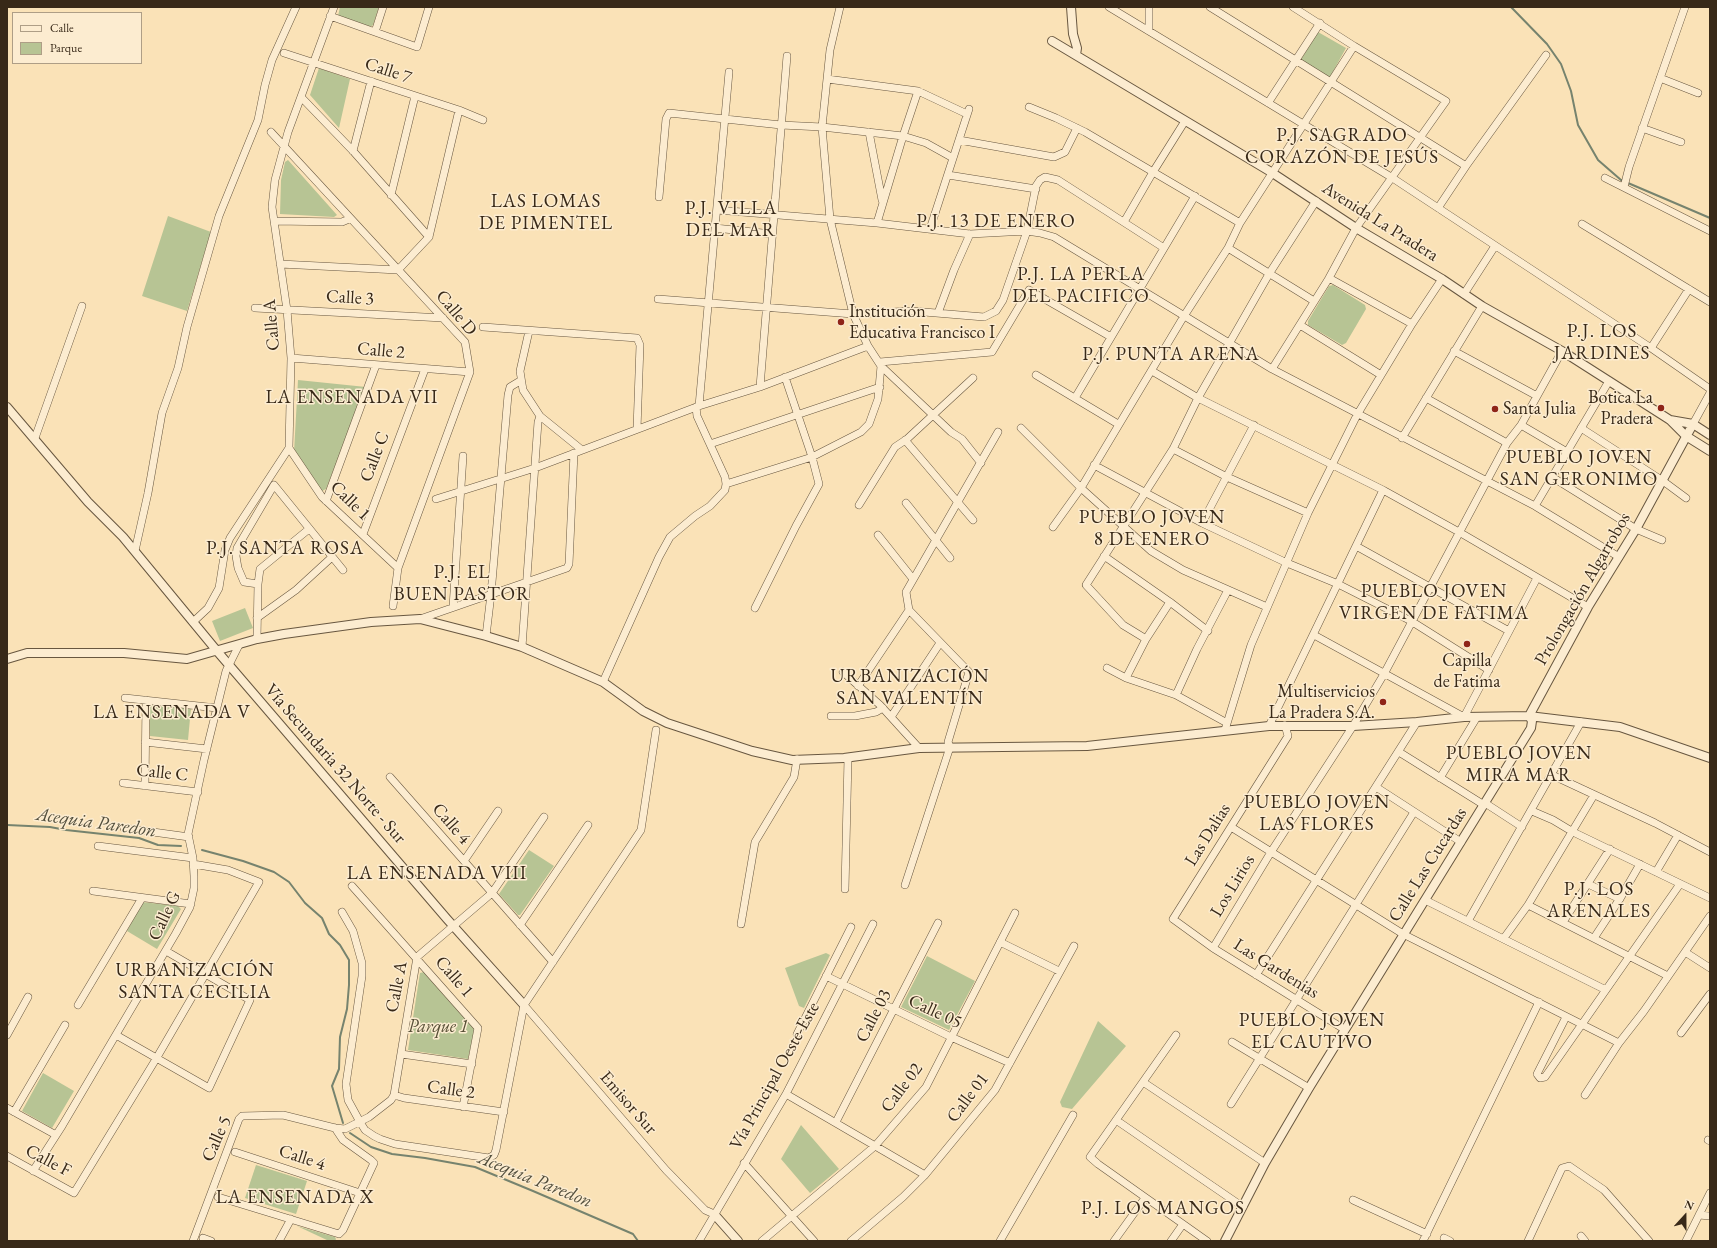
<!DOCTYPE html>
<meta charset="utf-8">
<style>
body{margin:0}
#map{position:relative;width:1717px;height:1248px;overflow:hidden;background:#fae2b7;font-family:"EB Garamond",serif}
canvas{display:block}
.frame{position:absolute;inset:0;border:8px solid #382918;pointer-events:none}
.legend{position:absolute;left:12px;top:12px;width:130px;height:52px;box-sizing:border-box;background:#fcecd0;border:1px solid #ae9e86;margin:0;padding:5px 7px;list-style:none;font-size:12px;color:#382918}
.legend li{display:flex;align-items:center;gap:8px;height:20px}
.legend b{width:20px;border:1px solid #ae9e86}
.north{position:absolute;left:1665px;top:1196px;width:40px;height:40px;-webkit-text-stroke:3px #fcecd0;paint-order:stroke;rotate:21deg;font-size:11px;font-weight:700;line-height:16px;text-align:center;color:#382918}
.north::after{content:'';display:block;margin:auto;width:14px;height:18px;background:#382918;clip-path:polygon(50% 0,100% 100%,50% 72%,0 100%)}
</style>
<div id="map">
<canvas width="1717" height="1248"></canvas>
<div class="frame"></div>
<ul class="legend">
<li><b style="height:5px;background:#fcecd0"></b>Calle</li>
<li><b style="height:11px;background:#b7c494"></b>Parque</li>
</ul>
<div class="north">N</div>
</div>
<script>
const ctx = document.querySelector('canvas').getContext('2d');
ctx.lineJoin = 'round';
function paint(path, color) {
  ctx.fillStyle = color;
  ctx.fill(path, 'evenodd');
}
function poly(rows) {
  const path = new Path2D();
  for (const r of rows) {
    path.moveTo(r[0], r[1]);
    for (let i = 2; i < r.length; i += 2) path.lineTo(r[i], r[i + 1]);
  }
  return path;
}
function trace(path, color, width, dash) {
  ctx.strokeStyle = color;
  ctx.lineWidth = width;
  ctx.lineCap = dash ? 'butt' : 'round';
  ctx.setLineDash(dash || []);
  ctx.stroke(path);
}
function write(font, color, halo, rows, align = 'center') {
  ctx.font = font + ' "EB Garamond",serif';
  ctx.lineWidth = 3;
  ctx.setLineDash([]);
  ctx.textBaseline = 'middle';
  ctx.strokeStyle = halo;
  ctx.fillStyle = color;
  for (const [text, x, y, turn = 0] of rows) {
    ctx.save();
    ctx.translate(x, y);
    ctx.rotate((+turn || 0) * Math.PI / 180);
    ctx.textAlign = isNaN(turn) ? turn : align;
    if (halo) ctx.strokeText(text, 0, 0);
    ctx.fillText(text, 0, 0);
    ctx.restore();
  }
}
const green = poly([
 [340,7,379,7,373,25,370,27,338,16],
 [1318,32,1346,48,1329,79,1300,61],
 [319,68,350,79,339,128,310,95],
 [288,160,337,215,334,217,280,214,281,180,285,162],
 [168,216,211,232,187,311,142,296],
 [1333,285,1365,305,1366,309,1346,343,1342,345,1308,325,1308,321,1329,286],
 [298,380,366,387,326,489,322,491,294,452],
 [245,608,253,628,220,641,212,621],
 [152,704,191,708,188,740,150,736,149,707],
 [529,850,554,866,520,915,518,915,499,894],
 [142,902,178,906,181,909,157,949,127,931],
 [826,953,830,955,804,1008,799,1006,785,968],
 [927,956,975,981,949,1030,901,1007],
 [424,972,475,1028,468,1059,408,1050,420,973],
 [1098,1021,1126,1046,1072,1109,1062,1107,1060,1102],
 [43,1073,74,1091,52,1128,22,1111],
 [801,1125,839,1169,810,1193,781,1159],
 [256,1165,307,1181,296,1214,245,1198],
 [297,1226,335,1237,336,1239,335,1241,329,1241]
]);
const stream = poly([
 [1511,7,1547,44,1561,64,1571,91,1578,125,1598,160,1621,180,1710,218],
 [7,825,50,827,66,830,139,838,158,845,181,846],
 [202,850,243,861,274,872,289,882,305,903,322,918,329,934,340,945,349,960,349,985,347,1009,340,1037,339,1069,332,1086,343,1123],
 [350,1133,371,1147,392,1154,425,1158,475,1167,533,1191,633,1234,638,1241]
]);
const minor = poly([
 [1109,7,1391,177,1651,348,1710,389],
 [1210,7,1466,166],
 [330,16,417,47,429,7],
 [1149,31,1149,7],
 [375,32,383,7],
 [284,53,459,110,483,120],
 [1660,78,1698,93],
 [827,79,918,91,967,114],
 [301,97,353,151,429,237],
 [1268,103,1320,23],
 [1029,107,1056,118,1085,132,1240,223],
 [1642,128,1681,142],
 [271,132,465,342,470,372,398,568,393,606],
 [869,132,882,200],
 [959,140,1054,157,1065,152,1077,128],
 [353,151,371,81],
 [948,175,1036,189],
 [1605,178,1710,231],
 [1624,187,1629,167,1685,7],
 [391,195,415,96],
 [659,197,666,119,669,113,781,125,822,127,903,136,926,143,953,158],
 [1438,208,1466,166,1546,55],
 [717,210,877,223,970,234,1027,231,1040,233,1054,237,1272,369,1535,506,1619,557],
 [274,221,342,222,349,219],
 [1124,222,1153,172,1185,121],
 [877,223,903,136,918,91],
 [1582,224,1710,302],
 [715,228,772,234],
 [930,229,969,109],
 [1228,248,1314,301],
 [280,264,398,270,429,237,459,110],
 [1329,278,1412,324],
 [1464,294,1495,246],
 [658,299,853,314,912,311,984,317,996,311,1003,300,1027,231,1036,186,1040,180,1045,177,1058,180,1164,248],
 [255,308,443,318],
 [938,313,954,270,970,234],
 [1300,325,1381,375],
 [483,327,637,338,640,345,637,429],
 [529,331,520,371,523,390,540,416,582,450],
 [1651,348,1689,289],
 [1454,351,1537,396],
 [291,358,470,372],
 [880,362,992,352,1029,290,1111,337],
 [881,366,951,432,962,439,981,463],
 [1272,369,1329,278,1356,228,1446,101,1354,46,1293,7],
 [1152,371,1198,398,1383,490,1459,532,1588,607],
 [1036,375,1118,424],
 [760,387,787,56],
 [1075,398,1195,196],
 [1426,398,1507,443],
 [699,406,729,72],
 [1693,424,1710,393],
 [1521,425,1567,452],
 [1021,428,1081,488,1151,551,1183,570,1267,607],
 [1581,428,1663,481,1686,498],
 [35,438,82,306],
 [1402,438,1482,306],
 [905,440,973,520],
 [710,444,880,387],
 [289,448,322,497,398,568],
 [1173,449,1227,477,1308,513],
 [1094,465,1202,523,1287,563,1338,584,1411,621,1489,670],
 [1552,477,1636,529,1662,540],
 [726,484,812,457,861,432,869,424,878,399,881,366,868,346,853,314,830,219,822,127,830,50,840,7],
 [436,499,535,468,699,406,760,387,868,346],
 [326,501,376,365],
 [906,503,950,558],
 [859,505,895,447,907,439,973,378],
 [1535,506,1609,381],
 [1202,523,1254,425],
 [1053,527,1081,488,1184,316,1228,248,1240,223,1354,46],
 [363,534,425,369],
 [878,535,913,579],
 [1356,546,1509,631],
 [135,551,148,493,162,413,178,368,187,327,219,216,258,120,265,85,272,60,296,7],
 [1104,556,1170,602,1208,631],
 [258,584,244,582,238,568,236,556,237,548,274,485,343,570],
 [453,607,463,456],
 [755,608,796,526,819,484,812,457,785,377],
 [257,618,296,590,332,557],
 [420,619,567,568,569,564,574,453],
 [193,622,208,608,219,588,225,550,230,538,289,448,291,358,287,310,272,207,275,180,288,132,334,7],
 [1314,635,1464,717,1537,578],
 [486,636,491,594,508,395,510,387,520,381],
 [257,639,258,584,260,569,309,529],
 [1146,639,1123,625,1086,585,1173,449,1198,398,1269,274,1316,201],
 [522,647,538,422,540,416],
 [1107,668,1126,678,1176,695,1227,723],
 [843,672,880,705,919,748],
 [1126,678,1146,639,1170,602],
 [603,682,659,557,670,537,695,516,710,506,725,490,726,484,725,477,697,416,696,407],
 [858,686,909,610,906,592,998,432],
 [1176,695,1197,649,1228,590],
 [125,698,217,708],
 [831,716,855,716,876,712,883,708],
 [891,717,940,643],
 [1285,725,1288,736,1173,919,1213,948,1344,1029],
 [1269,726,1383,490],
 [1225,730,1251,645,1308,513,1357,415,1412,324,1442,279],
 [145,742,207,749],
 [1399,752,1484,805],
 [1552,775,1655,823,1710,852],
 [390,777,553,962],
 [1440,778,1477,717],
 [123,783,198,792],
 [145,786,146,700],
 [1376,787,1461,842],
 [1485,803,1522,827],
 [1532,811,1553,820,1573,832,1710,898],
 [1231,827,1403,934,1619,1043],
 [124,828,189,837],
 [98,846,193,858],
 [464,861,498,811],
 [1656,872,1678,835],
 [1588,884,1620,899],
 [905,885,950,747,948,742,969,672,909,610],
 [352,886,478,1028,463,1107],
 [845,889,848,758],
 [93,891,191,904],
 [1425,900,1606,990],
 [1528,905,1668,976],
 [342,912,353,931,362,963,362,976,346,1084,348,1100,360,1122,365,1130,374,1136,380,1139,395,1144,489,1158,494,1155,496,1150,524,1005,641,830,656,730],
 [1468,921,1581,722],
 [1563,922,1610,849],
 [741,924,755,842,794,777,797,759],
 [520,925,588,825],
 [1504,938,1528,905,1594,795],
 [1594,938,1621,897,1640,864],
 [1000,942,1059,971],
 [1213,948,1271,852,1353,726,1384,674,1507,443,1521,425,1562,351],
 [1685,952,1710,968],
 [1256,975,1417,722],
 [826,976,951,1037,1010,1063],
 [78,1005,142,898],
 [524,1005,666,1170,705,1210,714,1214],
 [1566,1017,1537,1074,1540,1078,1545,1077,1680,884],
 [1681,1033,1710,994],
 [797,1034,851,927],
 [7,1035,28,997],
 [116,1035,209,1088,250,1000,166,951],
 [1176,1035,1090,1157,1098,1164,1207,1241],
 [1232,1042,1309,1088],
 [401,1054,472,1064],
 [1143,1082,1265,1163],
 [786,1094,925,1175],
 [394,1095,404,1098,504,1112],
 [1585,1095,1619,1043,1644,1011,1710,916],
 [1231,1104,1414,812],
 [7,1108,56,1135],
 [14,1112,65,1025],
 [1116,1120,1243,1207],
 [836,1122,938,923],
 [1708,1140,1710,1141],
 [235,1152,360,1193],
 [7,1156,74,1193,156,1059,259,882,228,870,193,864],
 [744,1163,814,1241],
 [33,1171,62,1126,176,933,190,907,194,888,194,876,193,858,188,834,204,760,226,671,239,645],
 [218,1197,339,1234,343,1230,374,1163,371,1160,343,1140,335,1128],
 [1353,1200,1427,1234],
 [1699,1215,1710,1216],
 [1581,1236,1585,1241],
 [203,1238,211,1241],
 [1444,1238,1450,1241],
 [193,1241,239,1119,242,1116,283,1115,335,1128,345,1129,369,1117,391,1100,394,1095,417,957,492,893,544,817],
 [279,1241,291,1219],
 [699,1241,786,1094,873,924],
 [762,1241,875,1146,926,1087,1015,913],
 [851,1241,903,1197,925,1175,995,1090,1074,946],
 [1000,1241,1073,1115],
 [1114,1241,1145,1198],
 [1171,1241,1183,1224],
 [1423,1241,1539,1002],
 [1528,1241,1562,1168,1569,1166,1604,1190,1649,1241],
 [1686,1241,1710,1193]
]);
const tertiary = poly([
 [1071,7,1073,34,1077,48,1076,55],
 [1052,41,1271,172,1356,228,1442,279,1482,306,1562,351,1670,420,1686,436,1710,451],
 [7,407,88,502,123,537,217,651,447,919,524,1005],
 [1670,420,1693,424,1710,435],
 [7,659,27,653,124,653,187,659,257,639,284,634,371,622,420,619,486,636,522,647,603,682,643,711,667,723,752,751,792,760,844,758,919,748,1087,746,1269,726,1353,726,1417,722,1464,717,1529,716,1620,727,1710,758],
 [714,1214,738,1241],
 [1225,1241,1265,1163,1309,1088,1531,728,1532,721,1529,716,1588,607,1636,529,1693,424]
]);
const markers = [
 [841,322,4,"#8f2418"],
 [1661,408,4,"#8f2418"],
 [1495,409,4,"#8f2418"],
 [1467,644,4,"#8f2418"],
 [1383,702,4,"#8f2418"]
];
const streetNames = [
 ["Calle 7",388,71,18],
 ["Avenida La Pradera",1380,222,32],
 ["Calle 3",350,298,3],
 ["Calle D",456,313,50],
 ["Calle A",272,325,-95],
 ["Calle 2",381,351,5],
 ["Calle C",375,457,-69],
 ["Calle 1",350,501,44],
 ["Prolongación Algarrobos",1583,589,-60],
 ["Vía Secundaria 32 Norte - Sur",335,764,49],
 ["Calle C",162,773,6],
 ["Calle 4",451,824,49],
 ["Las Dalias",1208,835,-58],
 ["Calle Las Cucardas",1428,865,-58],
 ["Los Lirios",1233,886,-59],
 ["Calle G",165,916,-65],
 ["Las Gardenias",1276,969,32],
 ["Calle 1",454,977,49],
 ["Calle A",397,987,-79],
 ["Calle 05",935,1012,25],
 ["Calle 03",874,1016,-63],
 ["Vía Principal Oeste-Este",775,1076,-61],
 ["Calle 02",902,1088,-53],
 ["Calle 2",451,1090,8],
 ["Calle 01",968,1098,-53],
 ["Emisor Sur",628,1103,49],
 ["Calle 5",217,1139,-66],
 ["Calle 4",302,1158,18],
 ["Calle F",48,1161,28]
];
const poiNames = [
 ["Institución",849,312],
 ["Educativa Francisco I",849,333],
 ["Botica La",1653,398,"right"],
 ["Pradera",1653,419,"right"],
 ["Santa Julia",1503,409],
 ["Capilla",1467,661,"center"],
 ["de Fatima",1467,682,"center"],
 ["Multiservicios",1375,692,"right"],
 ["La Pradera S.A.",1375,713,"right"]
];
const parkNames = [
 ["Parque 1",438,1027]
];
const neighbourhoodNames = [
 ["P.J. SAGRADO",1342,136],
 ["CORAZÓN DE JESÚS",1342,158],
 ["LAS LOMAS",546,202],
 ["DE PIMENTEL",546,224],
 ["P.J. VILLA",731,209],
 ["DEL MAR",731,231],
 ["P.J. 13 DE ENERO",996,222],
 ["P.J. LA PERLA",1081,275],
 ["DEL PACIFICO",1081,297],
 ["P.J. LOS",1602,332],
 ["JARDINES",1602,354],
 ["P.J. PUNTA ARENA",1171,355],
 ["LA ENSENADA VII",352,398],
 ["PUEBLO JOVEN",1579,458],
 ["SAN GERONIMO",1579,480],
 ["PUEBLO JOVEN",1152,518],
 ["8 DE ENERO",1152,540],
 ["P.J. SANTA ROSA",285,549],
 ["P.J. EL",462,573],
 ["BUEN PASTOR",462,595],
 ["PUEBLO JOVEN",1434,592],
 ["VIRGEN DE FATIMA",1434,614],
 ["URBANIZACIÓN",910,677],
 ["SAN VALENTÍN",910,699],
 ["LA ENSENADA V",172,713],
 ["PUEBLO JOVEN",1519,754],
 ["MIRA MAR",1519,776],
 ["PUEBLO JOVEN",1317,803],
 ["LAS FLORES",1317,825],
 ["LA ENSENADA VIII",437,874],
 ["P.J. LOS",1599,890],
 ["ARENALES",1599,912],
 ["URBANIZACIÓN",195,971],
 ["SANTA CECILIA",195,993],
 ["PUEBLO JOVEN",1312,1021],
 ["EL CAUTIVO",1312,1043],
 ["LA ENSENADA X",295,1198],
 ["P.J. LOS MANGOS",1163,1209]
];
const waterNames = [
 ["Acequia Paredon",96,823,8],
 ["Acequia Paredon",535,1180,22]
];
paint(green, '#b7c494');
trace(stream, '#76836e', 2);
trace(minor, '#685740', 8);
trace(tertiary, '#685740', 10);
trace(minor, '#fcecd0', 7);
trace(tertiary, '#fcecd0', 8);
for (const [x, y, r, color] of markers) {
  const dot = new Path2D();
  dot.arc(x, y, r, 0, 2 * Math.PI);
  ctx.fillStyle = color;
  ctx.fill(dot);
  trace(dot, '#fcecd0', 1.5);
}
write('18px', '#382918', '#fcecd0', streetNames);
write('18px', '#382918', '#fcecd0', poiNames, 'left');
write('italic 18px', '#585037', '#fcecd0', parkNames);
ctx.letterSpacing = '1px';
write('19px', '#382918', '#fcecd0', neighbourhoodNames);
ctx.letterSpacing = '0px';
write('italic 19px', '#524e3c', '#fcecd0', waterNames);
</script>
